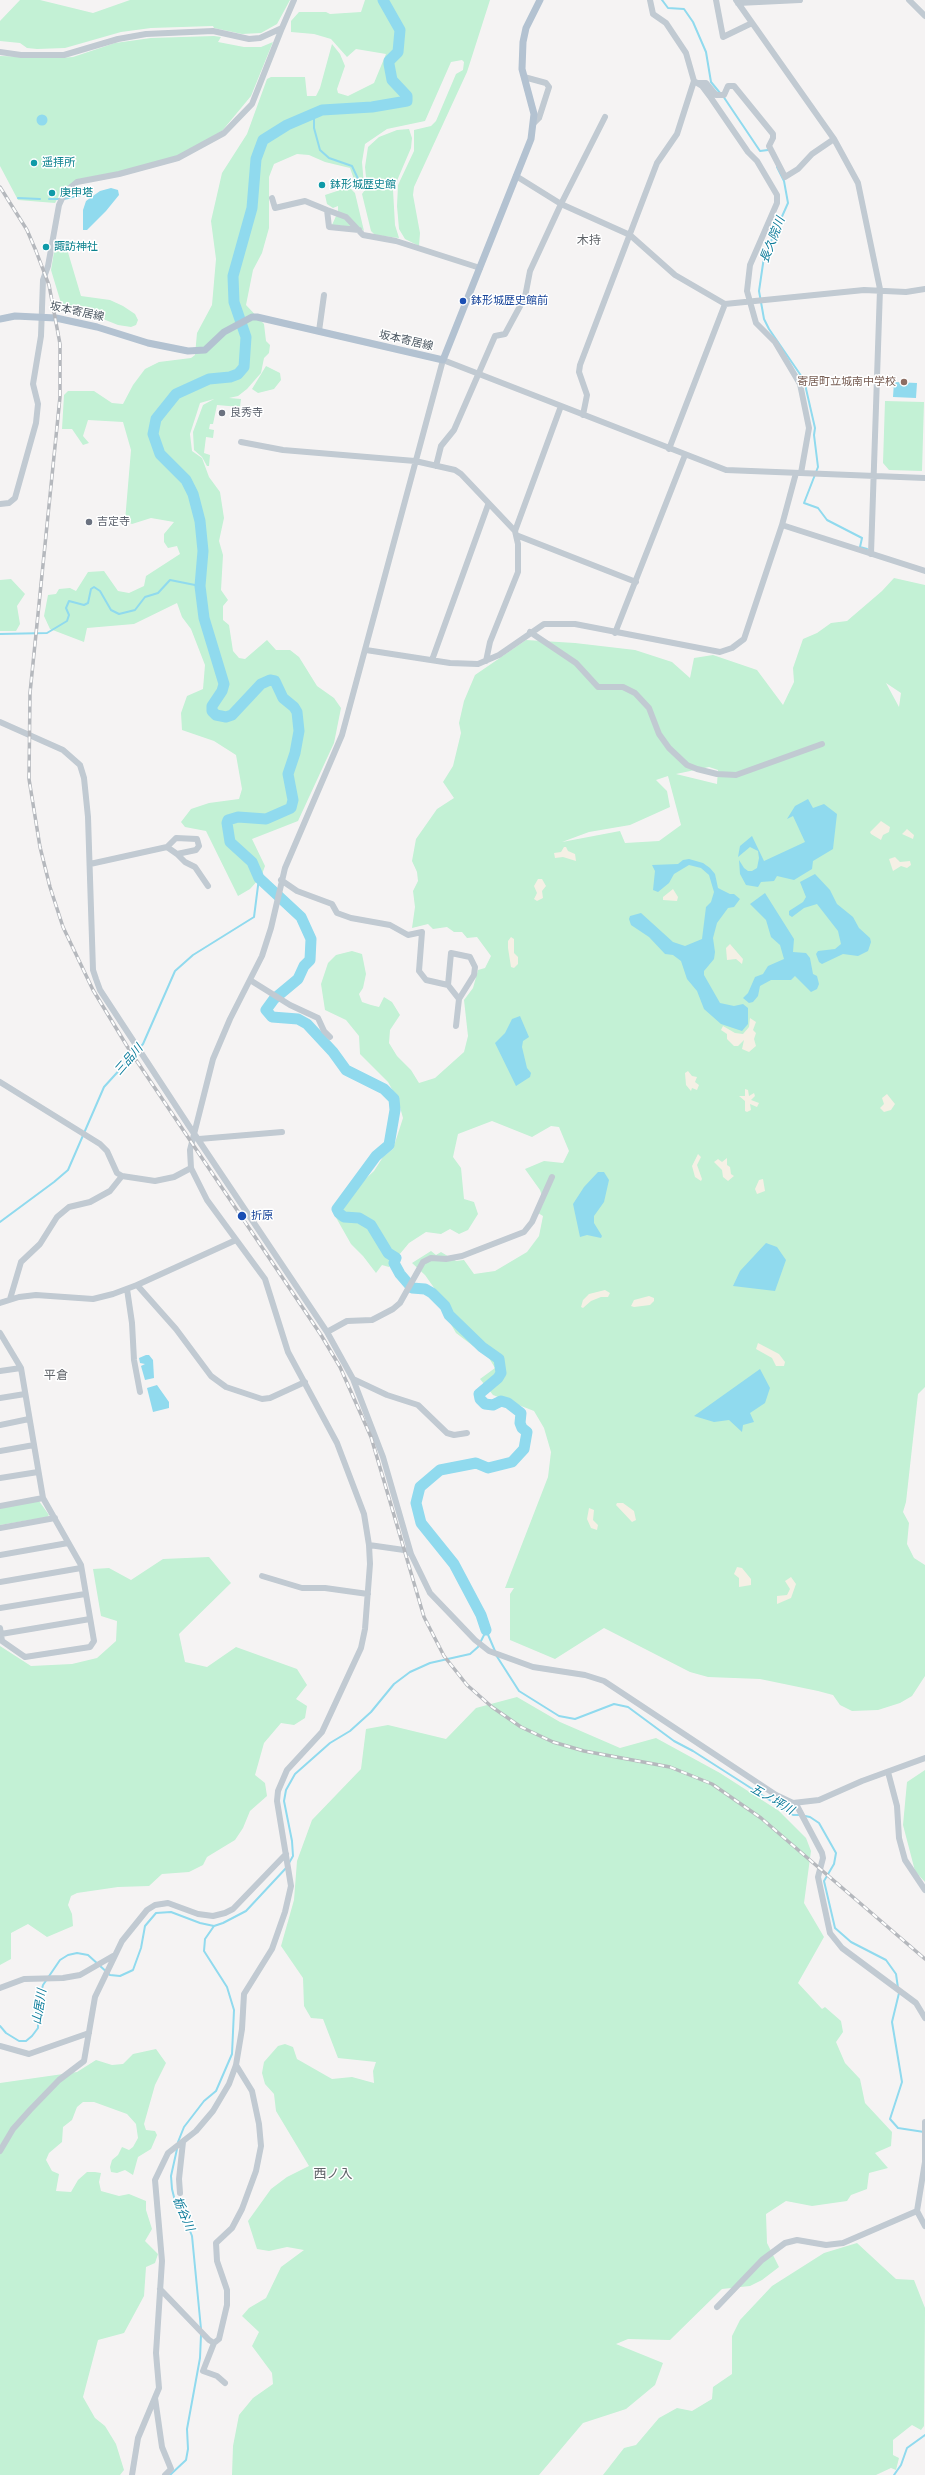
<!DOCTYPE html>
<meta charset="utf-8">
<style>
body{margin:0}
canvas{display:block;background:#f5f3f3}
</style>
<canvas width="925" height="2475"></canvas>
<script>
const ctx = document.querySelector('canvas').getContext('2d');
ctx.lineJoin = 'round';
function paint(path, color) {
  ctx.fillStyle = color;
  ctx.fill(path, 'evenodd');
}
function poly(rows) {
  const path = new Path2D();
  for (const r of rows) {
    if (r.length === 3) {
      path.moveTo(r[0] + r[2], r[1]);
      path.arc(r[0], r[1], r[2], 0, 2 * Math.PI);
      continue;
    }
    path.moveTo(r[0], r[1]);
    for (let i = 2; i < r.length; i += 2) path.lineTo(r[i], r[i + 1]);
  }
  return path;
}
function trace(path, color, width, dash) {
  ctx.strokeStyle = color;
  ctx.lineWidth = width;
  ctx.lineCap = dash ? 'butt' : 'round';
  ctx.setLineDash(dash || []);
  ctx.stroke(path);
}
function write(font, color, halo, rows, align = 'center') {
  ctx.font = font + ' Signika,"Noto Sans JP",sans-serif';
  ctx.lineWidth = 3;
  ctx.setLineDash([]);
  ctx.textBaseline = 'middle';
  ctx.strokeStyle = halo;
  ctx.fillStyle = color;
  for (const [text, x, y, turn = 0] of rows) {
    ctx.save();
    ctx.translate(x, y);
    ctx.rotate((+turn || 0) * Math.PI / 180);
    ctx.textAlign = isNaN(turn) ? turn : align;
    if (halo) ctx.strokeText(text, 0, 0);
    ctx.fillText(text, 0, 0);
    ctx.restore();
  }
}
const green = poly([
 [20,0,40,0,93,13,130,0,290,0,277,24,261,33,242,34,214,28,213,26,151,28,121,32,65,48,37,49,27,48,20,43,0,41,0,21],
 [365,0,490,0,467,72,414,187,413,195,420,233,419,246,405,239,399,229,397,206,398,185,414,151,414,130,431,126,436,121,456,74,463,70,464,62,462,60,451,62,425,121,387,129,365,144,362,162,364,185,361,190,356,185,350,168,325,162,309,155,297,154,274,164,269,177,269,228,262,253,253,270,246,305,264,324,266,341,270,345,269,353,264,358,261,373,247,389,238,396,229,398,241,399,240,407,217,405,213,424,210,424,209,429,214,430,213,438,206,437,204,453,210,455,209,466,207,466,202,457,194,450,193,432,203,405,214,399,200,403,190,434,192,451,202,458,209,477,220,492,224,518,219,541,223,555,221,590,228,600,223,606,223,620,229,625,233,651,239,658,245,659,267,640,276,650,290,650,299,657,317,686,334,698,341,708,334,743,298,821,252,839,265,866,261,877,250,889,238,896,206,831,185,827,181,822,191,809,209,803,239,799,242,789,236,755,214,741,182,730,181,713,187,696,203,689,205,665,191,629,182,617,177,603,134,624,87,628,84,642,50,629,44,616,48,595,56,594,59,589,70,588,76,591,88,572,104,571,118,591,129,593,144,586,146,576,180,554,177,546,168,548,164,542,164,534,174,522,151,518,132,524,125,521,131,450,123,422,88,420,83,436,89,443,83,445,72,429,62,429,64,395,68,391,94,391,112,403,123,404,133,385,145,369,159,362,191,358,195,355,197,333,212,305,216,259,211,221,222,173,247,134,267,79,271,77,305,77,307,96,316,96,320,88,332,44,340,54,345,66,337,89,338,93,348,96,374,83,386,54,356,49,347,57,331,39,314,34,291,32,291,21,299,12,326,12,330,14,361,12],
 [214,36,221,37,218,42,244,47,261,47,273,42,251,96,222,131,181,155,118,172,79,179,62,190,55,203,18,200,0,166,0,56,60,58,73,57,115,43,151,38],
 [397,130,409,129,412,138,411,148,393,190,395,225,399,238,375,235,371,231,362,194,367,187,365,167,368,147,379,137],
 [349,187,355,193,364,231,338,212,338,206,333,208,327,204,325,195],
 [336,216,344,218,355,227,332,225],
 [61,243,67,249,81,296,110,300,123,306,135,314,138,320,136,325,131,327,118,325,88,313,64,313,51,270,55,246],
 [266,366,280,373,281,380,274,389,258,393,252,389],
 [885,401,924,402,922,471,889,470,883,463],
 [894,578,925,585,925,1387,918,1394,906,1502,903,1512,909,1523,907,1544,914,1558,925,1565,925,1676,912,1696,900,1703,878,1710,852,1711,840,1705,833,1695,818,1691,760,1679,708,1677,690,1672,604,1628,555,1659,510,1640,510,1594,514,1588,505,1588,548,1477,551,1452,544,1428,534,1411,493,1395,480,1379,495,1368,489,1358,456,1333,444,1312,437,1292,425,1275,412,1263,431,1251,436,1255,441,1252,456,1261,464,1260,474,1274,495,1271,527,1252,539,1236,543,1216,538,1213,544,1202,540,1190,525,1169,544,1161,563,1163,569,1151,559,1127,551,1126,532,1137,492,1121,458,1134,453,1157,461,1168,464,1199,474,1202,478,1214,468,1230,459,1234,450,1229,441,1234,426,1232,409,1243,389,1267,382,1265,376,1273,363,1256,351,1244,334,1214,350,1200,360,1184,374,1171,383,1157,393,1149,403,1118,398,1100,388,1082,360,1054,359,1036,346,1020,325,1010,321,984,328,963,336,955,352,951,362,954,366,974,363,988,359,994,362,1002,371,1005,379,1007,384,997,392,1002,400,1015,390,1030,389,1043,397,1056,411,1070,419,1083,435,1078,464,1052,468,1036,464,1000,473,988,478,970,485,968,491,956,477,937,467,938,462,932,454,932,447,927,433,929,428,924,412,928,415,907,413,891,418,881,417,872,412,861,416,839,437,809,454,798,443,782,453,766,461,733,459,723,464,701,475,675,526,640,575,643,635,650,672,662,690,678,694,658,713,655,757,670,783,705,794,682,793,668,803,639,817,633,831,623,847,621,882,591],
 [886,683,901,693,899,707],
 [709,767,718,770,717,784,676,774],
 [668,776,681,825,659,841,625,843,620,831,562,842,589,832,630,825,670,807,667,791,656,780],
 [11,579,25,594,17,606,20,624,16,631,0,631,0,580],
 [39,1501,49,1515,47,1517,0,1525,0,1508],
 [209,1557,231,1583,179,1634,185,1662,207,1667,236,1647,297,1669,307,1685,296,1699,307,1706,305,1718,294,1725,281,1723,264,1743,255,1775,265,1783,267,1796,250,1811,243,1828,235,1840,207,1857,203,1865,189,1872,162,1874,149,1886,118,1887,77,1893,71,1896,68,1905,72,1914,73,1926,47,1937,28,1924,11,1933,11,1959,0,1965,0,1646,31,1666,72,1664,97,1658,116,1641,117,1621,101,1616,93,1569,109,1568,131,1580,163,1559],
 [517,1697,560,1722,620,1748,656,1738,720,1773,779,1811,806,1838,811,1851,804,1903,824,1937,798,1983,822,2009,825,2007,841,2021,843,2032,836,2042,845,2063,860,2079,865,2103,892,2132,891,2146,875,2153,888,2168,869,2173,867,2189,851,2195,847,2201,812,2206,786,2201,766,2214,767,2243,779,2267,762,2280,750,2286,722,2289,670,2340,628,2339,616,2344,663,2363,655,2385,626,2409,583,2423,539,2475,232,2475,233,2446,239,2415,253,2398,273,2384,272,2373,252,2346,259,2332,242,2316,249,2308,266,2298,281,2267,304,2250,287,2247,269,2251,257,2249,248,2221,271,2189,287,2177,309,2166,276,2111,274,2094,265,2084,262,2073,264,2062,278,2046,285,2044,293,2047,297,2059,332,2079,352,2077,374,2083,373,2071,376,2062,338,2058,323,2019,311,2018,304,2006,303,1978,281,1946,294,1900,297,1861,312,1820,361,1769,366,1729,388,1725,446,1739,476,1708],
 [925,1770,925,1882,915,1871,903,1825,907,1782],
 [156,2049,166,2063,155,2085,144,2124,146,2130,155,2131,157,2135,151,2149,138,2157,133,2175,125,2170,117,2173,111,2172,110,2167,112,2160,118,2155,122,2147,129,2150,133,2147,138,2138,136,2124,127,2114,94,2102,83,2102,77,2107,72,2120,63,2127,62,2142,49,2153,46,2160,52,2171,59,2174,56,2191,71,2192,78,2180,87,2172,95,2172,101,2173,99,2182,101,2191,119,2196,129,2194,146,2201,146,2210,152,2229,145,2241,158,2254,155,2263,146,2267,144,2296,124,2333,98,2340,83,2397,95,2418,105,2426,116,2444,124,2470,120,2475,0,2475,0,2083,77,2072,96,2060,112,2065,123,2064,133,2054],
 [857,2243,896,2279,914,2280,925,2308,924,2426,921,2430,912,2425,893,2440,893,2455,899,2458,896,2470,891,2468,876,2475,603,2475,624,2448,636,2445,659,2418,677,2408,692,2411,712,2399,713,2387,732,2374,732,2336,740,2320,772,2286,824,2253]
]);
const sand = poly([
 [881,821,890,827,889,832,883,835,881,840,871,834,870,832],
 [907,829,914,835,913,839,902,834],
 [564,847,566,847,568,851,575,854,576,861,563,857,555,858,554,853,561,852],
 [895,857,900,862,910,861,911,865,907,868,901,866,893,871,889,859],
 [538,879,542,879,546,886,542,891,543,898,537,901,534,899,537,893,534,886],
 [673,889,678,897,677,901,663,900,663,897],
 [511,937,514,939,514,953,518,957,518,964,514,968,511,967,508,948,508,941],
 [730,944,743,959,742,964,736,959,727,960,726,948],
 [750,1018,756,1022,753,1030,756,1033,754,1039,756,1046,749,1052,742,1049,744,1040,738,1046,734,1046,727,1039,727,1034,721,1030,723,1026,735,1033,743,1034,749,1027],
 [688,1071,692,1076,697,1077,695,1082,699,1085,697,1090,692,1088,691,1091,686,1085,685,1073],
 [745,1089,748,1090,749,1096,754,1093,755,1096,751,1100,759,1103,757,1107,750,1104,751,1110,747,1112,745,1111,745,1101,739,1096,745,1096],
 [887,1094,895,1104,891,1110,884,1112,880,1108,884,1104,882,1098],
 [698,1154,701,1157,697,1165,702,1179,701,1181,695,1177,692,1166],
 [727,1158,727,1165,730,1167,731,1174,734,1176,728,1181,723,1177,722,1170,714,1162,718,1159,722,1162],
 [763,1179,765,1191,757,1194,755,1189,759,1180],
 [605,1290,610,1293,608,1297,601,1297,591,1301,583,1308,581,1307,583,1300,589,1294],
 [649,1296,654,1298,654,1301,650,1305,634,1307,631,1306,634,1300],
 [758,1343,779,1354,785,1362,784,1366,776,1366,772,1358,756,1349],
 [617,1503,623,1503,634,1511,636,1520,632,1522,616,1505],
 [589,1508,594,1510,593,1520,598,1525,597,1530,591,1528,587,1519],
 [737,1567,742,1568,751,1579,751,1585,739,1587,739,1578,734,1574],
 [791,1577,796,1584,791,1598,777,1604,777,1596,787,1595,790,1589,785,1581]
]);
const water = poly([
 [42,120,5.5],
 [111,188,118,190,119,195,106,211,87,230,83,230,83,210,86,201,100,191],
 [894,382,917,383,916,398,893,397],
 [808,799,813,808,824,804,837,814,833,849,813,861,812,869,794,880,777,876,774,881,761,882,758,887,746,885,740,874,739,860,744,868,748,871,752,871,757,868,759,858,758,851,750,847,738,857,740,846,752,836,764,861,805,842,793,816,787,819,795,806],
 [689,859,703,863,710,868,715,874,718,888,730,894,734,894,740,899,734,907,728,908,717,923,713,938,715,952,714,959,704,971,704,975,720,1003,734,1006,743,1004,748,1008,748,1024,742,1031,721,1024,704,1009,697,991,687,979,681,961,673,955,665,954,649,937,631,925,629,919,630,916,641,913,673,942,685,946,702,939,706,907,711,902,714,892,709,875,701,868,689,865,674,874,669,883,658,892,653,890,655,871,652,865,678,864,683,860],
 [815,874,830,890,837,904,853,917,859,928,870,938,871,942,868,951,858,956,843,954,822,964,819,962,816,954,818,951,835,949,841,944,838,931,817,904,804,908,792,917,789,915,789,911,803,902,806,897,800,882],
 [765,893,794,939,793,952,806,953,810,958,813,974,817,976,819,984,817,989,811,992,795,976,791,980,771,980,760,986,758,996,753,1002,749,1003,743,998,748,993,755,977,763,974,768,966,784,959,780,945,771,937,766,920,750,904],
 [520,1016,529,1037,523,1041,522,1047,527,1068,531,1073,530,1077,516,1086,495,1043,505,1033,512,1019],
 [598,1172,604,1172,609,1180,604,1202,594,1216,594,1223,602,1236,601,1238,587,1235,580,1237,573,1204,584,1187],
 [766,1243,777,1247,786,1260,775,1291,733,1286,740,1271],
 [146,1355,149,1355,153,1360,154,1378,145,1380,141,1366,145,1364,140,1363,139,1358],
 [760,1369,770,1388,765,1403,750,1413,754,1422,743,1425,742,1432,729,1420,714,1422,694,1416],
 [157,1385,169,1402,169,1408,153,1412,147,1388]
]);
const stream = poly([
 [662,0,668,8,684,9,693,22,706,52,711,82,720,93],
 [723,96,760,151,768,150],
 [314,113,314,128,320,150,329,158,352,166,360,183,356,184],
 [777,167,784,181,788,203,764,257,759,291,764,319,769,329,804,380,815,428,814,435,818,467,804,503,818,508,827,520,862,538,860,547,867,549],
 [18,198,40,199],
 [49,199,59,199],
 [64,199,89,193,92,195],
 [0,634,47,633,67,621,69,615,66,608,69,601,84,605,88,603,91,589,94,587,100,591,111,610,119,614,135,610,145,597,158,593,170,580,200,586],
 [0,1222,54,1182,68,1170,104,1087,143,1044,175,971,193,955,254,917,259,878],
 [486,1630,495,1651],
 [496,1655,519,1691,559,1716,575,1719,614,1704,628,1707,674,1741,693,1751,793,1815,800,1815],
 [805,1816,810,1817,819,1823,836,1853,834,1864,824,1881,835,1928,851,1942,886,1960,896,1974,898,1988],
 [289,1863,293,1856,292,1841,284,1801,286,1790,295,1774,330,1743,350,1731,371,1712,394,1684,410,1672,430,1663,470,1654,478,1647,486,1631],
 [899,1993,892,2022,902,2082,890,2119,898,2128,924,2132],
 [0,2026,6,2033,19,2041,26,2041,32,2036,38,2028,38,2004,43,1985,60,1960,68,1955,77,1953,88,1955,110,1975,120,1976,133,1970,141,1948,145,1926,156,1913,171,1912,200,1923,214,1926,223,1923,246,1911,287,1867],
 [178,2142,184,2127,204,2101,216,2091,232,2054,234,2010,227,1987,204,1951,205,1939,214,1926],
 [177,2149,171,2176,172,2189,175,2201,184,2216,192,2236,201,2329],
 [170,2475,186,2460,188,2449,187,2429,200,2358,201,2335],
 [894,2475,901,2465,907,2448,925,2435]
]);
const river = poly([
 [383,0,400,30,398,52,389,61,389,64,392,80,407,96,407,101,372,107,322,110,287,125,263,140,256,159,252,208,233,276,234,302,246,337,244,367,238,374,230,377,209,379,176,394,156,419,153,434,160,454,186,480,193,494,200,521,203,551,200,586,204,618,224,684,222,691,212,706,212,711,216,715,226,717,232,715,261,684,270,680,275,681,283,698,294,707,297,712,299,731,295,753,288,774,293,800,291,808,266,819,238,817,228,820,227,823,230,842,252,862,259,878,301,917,311,939,310,960,304,966,298,979,274,999,266,1010,272,1017,298,1019,307,1024,333,1052,346,1070,384,1089,394,1099,395,1110,389,1145,376,1156,337,1209,339,1213,344,1217,359,1218,371,1225,388,1253,396,1258,394,1263,400,1274,412,1288,425,1289,432,1293,445,1306,449,1315,482,1347,499,1359,501,1373,498,1378,479,1394,480,1399,485,1404,493,1405,501,1401,508,1403,521,1413,520,1423,522,1428,527,1432,524,1449,512,1462,488,1468,476,1463,440,1470,420,1487,416,1503,421,1523,454,1564,481,1615,486,1630]
]);
const minor = poly([
 [716,0,723,37,752,23],
 [736,0,834,139,858,183,880,289,871,554],
 [909,0,925,16],
 [738,3,800,0],
 [0,52,21,55,64,55,118,39,146,34,213,31,249,39,260,38,282,28,294,0],
 [524,77,546,83,549,87,539,118,534,123],
 [694,81,702,86,711,98,748,152,757,161,777,195,777,203,750,265,747,291,756,323,775,342,800,384,809,428,801,473],
 [698,83,706,83,716,95,724,95,728,86,734,86,773,134,773,138,769,146,785,177,798,169,812,154,834,139],
 [516,176,561,204,630,235,675,275,725,304,864,290,906,292,925,289],
 [272,198,275,208,305,201,327,210,329,227,359,230],
 [327,210,346,217,363,235,396,241,480,268],
 [319,331,324,295],
 [583,415,587,395,579,372,580,365,657,163,677,134,694,81,686,53,666,23,653,14,650,0],
 [241,442,283,450,415,461,455,470,461,474,515,531,518,544,518,572,490,642,486,661],
 [669,449,725,304],
 [436,466,441,446,454,430,495,336,505,334,525,297,530,271,561,204,605,117],
 [0,504,9,503,15,498,36,423,38,404,33,384,41,336,43,280,48,266,59,205,65,192,77,182,119,174,178,158,224,133,252,104,282,28],
 [782,525,925,571],
 [515,531,561,406],
 [516,535,636,582],
 [530,632,576,663,598,687,623,687,635,693,649,708,659,734,669,748,687,765,697,769,717,774,736,775,822,744],
 [615,633,685,455],
 [366,650,450,663,478,664,499,655,544,624,575,624,720,652,732,648,744,639,782,525,796,473],
 [432,660,488,505],
 [0,722,63,750,80,765,84,778,88,817,93,970,96,979,100,990,189,1126,327,1332,353,1379,383,1457,411,1554,430,1593,475,1640,489,1651,533,1667,585,1675,604,1681,776,1795,793,1803,819,1800,862,1781,925,1758],
 [167,847,176,838,197,839,199,846,196,850,177,854],
 [90,864,167,847,177,854,185,862,195,867,208,886],
 [281,880,297,891,332,904,337,913,351,918,390,925,408,935,422,932,419,971,426,980,448,985,451,953,470,957,475,967,474,975,459,999],
 [250,980,290,1005,318,1018,324,1031,330,1037],
 [448,985,459,999,456,1026],
 [0,1082,100,1144,107,1151,117,1173,122,1176,155,1181,174,1177,191,1168],
 [199,1139,282,1132],
 [137,1285,176,1329,211,1376,226,1387,262,1399,270,1398,305,1382],
 [127,1289,132,1323,134,1360,140,1392],
 [10,1299,21,1262,40,1244,57,1217,69,1207,90,1202,110,1191,122,1176],
 [0,1303,19,1297,36,1295,93,1299,113,1294,137,1285,236,1240],
 [327,1332,347,1321,372,1320,393,1309,400,1303,423,1262,431,1258,446,1259,462,1256,524,1232,532,1222,552,1177],
 [0,1333,21,1368,43,1498,81,1565,94,1641,90,1647,25,1657,2,1641,0,1628],
 [0,1371,21,1368],
 [353,1379,387,1395,418,1405,447,1433,454,1435,467,1433],
 [0,1398,25,1394],
 [0,1425,29,1419],
 [0,1451,34,1445],
 [0,1478,38,1472],
 [0,1506,43,1498],
 [0,1528,55,1518],
 [369,1545,404,1550,411,1554],
 [0,1555,68,1543],
 [262,1576,302,1588,325,1588,368,1594],
 [0,1582,81,1568],
 [0,1608,85,1594],
 [1,1634,90,1619],
 [888,1772,897,1806,899,1838,905,1860,925,1890],
 [796,1804,822,1853,823,1858,818,1877,830,1933,842,1948,916,2003,925,2018],
 [0,1988,24,1979,63,1978,80,1975,113,1956],
 [0,2046,29,2054,89,2033],
 [925,2122,925,2162,917,2211,925,2226],
 [0,2151,13,2129,30,2110,59,2080,84,2061,95,1997,122,1941,147,1910,155,1905,168,1903,198,1914,213,1916,225,1913,233,1909,286,1854],
 [180,2193,179,2179,183,2142],
 [160,2289,209,2340,214,2343,219,2339,227,2305,227,2290,217,2261,216,2243,232,2228,242,2209,256,2171,261,2146,259,2124,252,2091,236,2065],
 [717,2307,762,2260,785,2243,797,2240,826,2245,843,2243,917,2211],
 [214,2343,203,2371,217,2376,225,2383],
 [155,2398,162,2447,171,2469,165,2475],
 [132,2475,138,2438,159,2388,156,2353,162,2261,155,2180,168,2153,196,2131,213,2111,229,2084,236,2065,242,2029,244,1994,272,1949,285,1912,291,1886,277,1801,278,1791,287,1770,322,1732,361,1648,365,1629,370,1564,369,1545,364,1514,337,1443,288,1352,265,1279,207,1200,191,1168,190,1150,213,1059,230,1019,262,956,271,928,285,868,342,735,443,360,726,470,925,478]
]);
const major = poly([
 [0,319,15,316,56,318,97,327,148,343,188,351,205,350,224,332,252,317,257,317,443,360,531,139,534,114,522,69,523,42,526,28,540,0]
]);
const rail = poly([
 [0,187,27,230,36,251,49,285,60,344,60,397,30,693,29,779,40,847,50,887,63,927,93,990,130,1051,321,1335,340,1367,371,1437,424,1617,444,1656,467,1685,492,1707,521,1727,553,1742,584,1751,670,1767,712,1784,761,1818,925,1959]
]);
const markers = [
 [34,163,4,"#0f9aa8"],
 [322,185,4,"#0f9aa8"],
 [52,193,4,"#0f9aa8"],
 [46,247,4,"#0f9aa8"],
 [463,301,4,"#1a4fb4"],
 [904,382,4,"#8d6e63"],
 [222,413,4,"#6b7280"],
 [89,522,4,"#6b7280"],
 [242,1216,5,"#1a4fb4"]
];
const cultureNames = [
 ["遥拝所",42,163],
 ["鉢形城歴史館",330,185],
 ["庚申塔",60,193],
 ["諏訪神社",54,247]
];
const transitNames = [
 ["鉢形城歴史館前",471,301],
 ["折原",251,1216]
];
const streetNames = [
 ["坂本寄居線",77,312,12],
 ["坂本寄居線",406,341,13]
];
const educationNames = [
 ["寄居町立城南中学校",896,382]
];
const worshipNames = [
 ["良秀寺",230,413],
 ["吉定寺",97,522]
];
const waterNames = [
 ["長久院川",773,240,-69],
 ["三品川",129,1060,-49],
 ["五ノ坪川",772,1800,30],
 ["山居川",40,2007,-81],
 ["栃谷川",183,2214,67]
];
const neighbourhoodNames = [
 ["木持",589,241],
 ["平倉",56,1376]
];
const quarterNames = [
 ["西ノ入",333,2175]
];
paint(green, '#c3f1d5');
paint(sand, '#f5f0e5');
paint(water, '#90daee');
trace(stream, '#90daee', 2);
trace(river, '#90daee', 11);
trace(minor, '#c1cad2', 6);
trace(major, '#b3c2d1', 7);
trace(rail, '#b5b8bd', 3.5);
trace(rail, '#fff', 2, [6]);
for (const [x, y, r, color] of markers) {
  const dot = new Path2D();
  dot.arc(x, y, r, 0, 2 * Math.PI);
  ctx.fillStyle = color;
  ctx.fill(dot);
  trace(dot, '#fff', 1.5);
}
write('11px', '#0d838f', '#fff', cultureNames, 'left');
write('11px', '#164399', '#fff', transitNames, 'left');
write('11px', '#4a5661', '#fff', streetNames);
write('11px', '#785e54', '#fff', educationNames, 'right');
write('11px', '#5b616d', '#fff', worshipNames, 'left');
write('italic 12px', '#0c7c9b', '#fff', waterNames);
write('12px', '#5f6368', '#fff', neighbourhoodNames);
write('13px', '#5f6368', '#fff', quarterNames);
</script>
